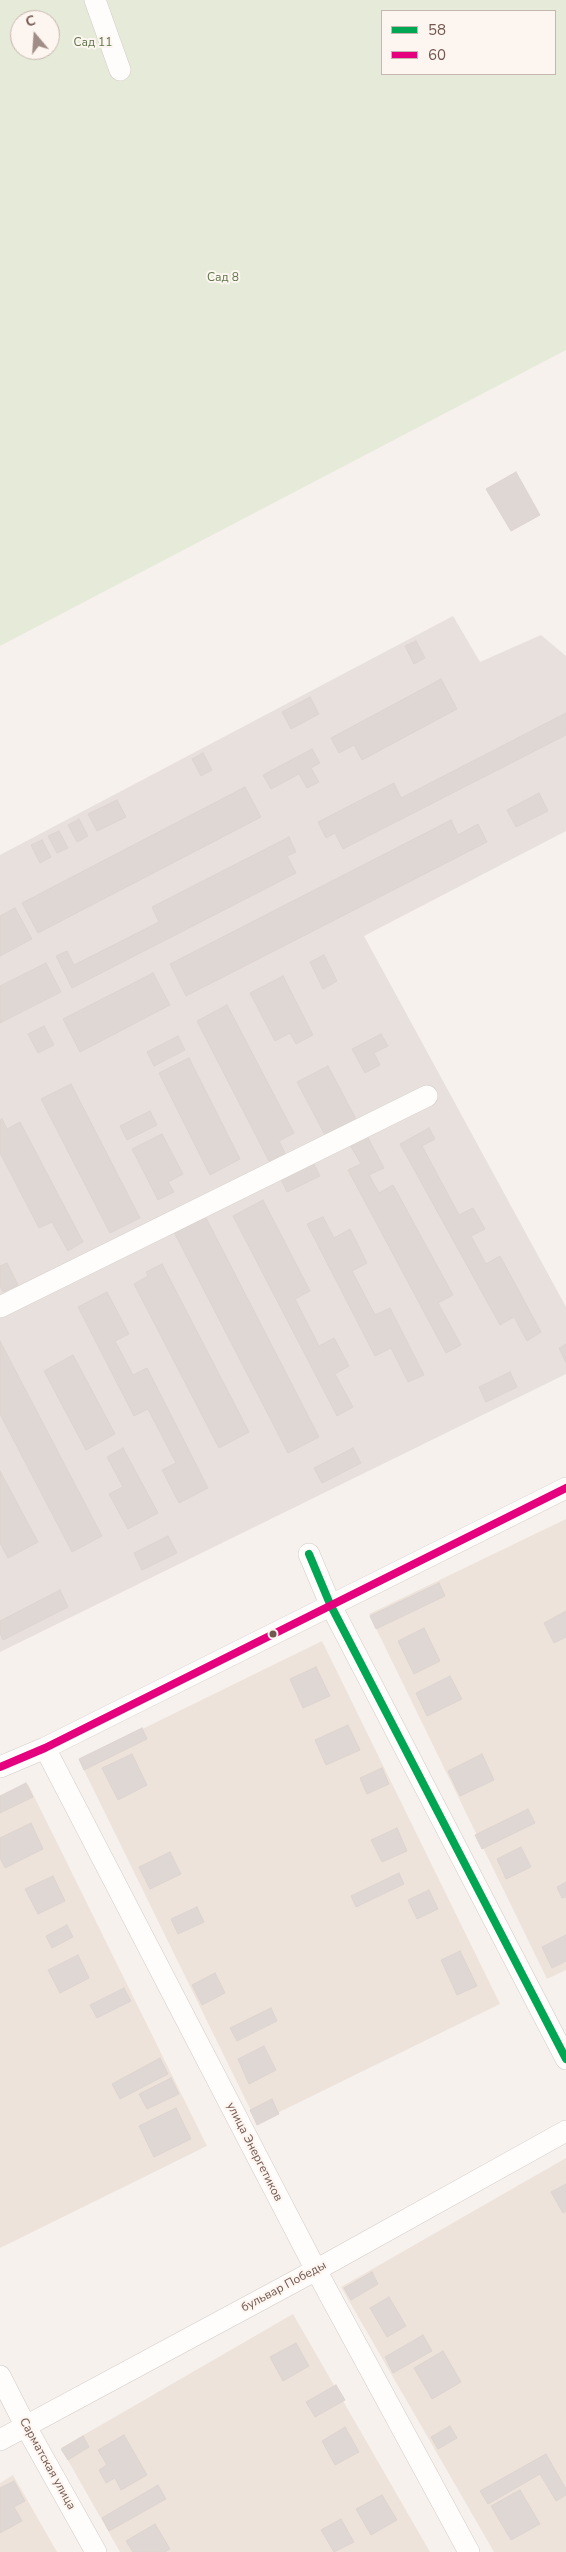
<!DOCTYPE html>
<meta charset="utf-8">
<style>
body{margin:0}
#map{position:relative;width:566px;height:2552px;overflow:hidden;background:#f6f1ed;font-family:"Nunito Sans",sans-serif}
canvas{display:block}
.legend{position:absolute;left:381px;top:10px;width:175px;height:65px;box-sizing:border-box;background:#fdf5ef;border:1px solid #c5b6af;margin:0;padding:6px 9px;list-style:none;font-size:15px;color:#715750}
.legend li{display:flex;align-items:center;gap:10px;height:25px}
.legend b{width:25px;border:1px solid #c5b6af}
.north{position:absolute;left:10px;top:10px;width:50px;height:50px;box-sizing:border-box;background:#fdf5ef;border:1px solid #c5b6af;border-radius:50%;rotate:342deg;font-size:14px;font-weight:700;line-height:20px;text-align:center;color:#715750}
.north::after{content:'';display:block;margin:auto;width:18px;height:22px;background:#a08d87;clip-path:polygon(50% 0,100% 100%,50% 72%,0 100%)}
</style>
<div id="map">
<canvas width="566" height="2552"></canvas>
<ul class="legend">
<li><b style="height:6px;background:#00a651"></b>58</li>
<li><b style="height:6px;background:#e5007d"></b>60</li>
</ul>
<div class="north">С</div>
</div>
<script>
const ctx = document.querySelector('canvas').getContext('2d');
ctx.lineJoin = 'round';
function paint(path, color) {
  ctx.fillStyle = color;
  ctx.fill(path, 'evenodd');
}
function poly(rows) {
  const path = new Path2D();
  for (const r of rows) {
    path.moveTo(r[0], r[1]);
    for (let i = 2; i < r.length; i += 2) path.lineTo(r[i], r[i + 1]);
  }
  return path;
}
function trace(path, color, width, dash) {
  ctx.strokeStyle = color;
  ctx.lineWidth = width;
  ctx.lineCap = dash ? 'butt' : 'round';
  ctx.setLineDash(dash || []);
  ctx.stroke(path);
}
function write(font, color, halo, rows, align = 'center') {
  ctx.font = font + ' "Nunito Sans",sans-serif';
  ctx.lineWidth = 4;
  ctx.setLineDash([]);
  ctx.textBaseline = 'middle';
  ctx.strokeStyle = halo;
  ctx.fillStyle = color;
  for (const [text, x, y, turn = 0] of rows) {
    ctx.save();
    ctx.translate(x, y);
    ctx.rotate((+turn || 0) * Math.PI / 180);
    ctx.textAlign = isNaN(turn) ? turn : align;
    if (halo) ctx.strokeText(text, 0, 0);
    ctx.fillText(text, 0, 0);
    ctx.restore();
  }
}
const residential = poly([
 [566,1519,566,1970,547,1979,369,1614],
 [322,1641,500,2004,257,2123,79,1760],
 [28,1784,207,2146,0,2248,0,1798],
 [566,2158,566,2552,494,2552,341,2287],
 [293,2314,430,2552,120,2552,61,2448],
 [13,2475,57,2552,0,2552,0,2483]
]);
const industrial = poly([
 [453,616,480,662,541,635,566,656,566,831,364,936,566,1307,566,1374,0,1652,0,855]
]);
const green = poly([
 [0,0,566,0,566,350,0,646],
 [382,11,555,11,555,74,382,74],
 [20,20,50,20,50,50,20,50]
]);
const building = poly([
 [516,472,540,515,511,531,486,489,516,472],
 [416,641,425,658,414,664,405,646,416,641],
 [441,679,457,709,362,760,354,745,339,753,331,738,441,679],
 [310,697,319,714,291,729,282,712,310,697],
 [566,713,566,735,343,849,335,833,326,838,318,822,394,783,401,798,566,713],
 [312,749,320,763,311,768,319,782,307,788,299,774,271,789,263,775,312,749],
 [203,753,212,770,201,776,192,759,203,753],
 [245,787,261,817,38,933,22,903,245,787],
 [539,793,548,811,516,827,507,810,539,793],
 [117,800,126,817,97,831,88,814,117,800],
 [79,819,88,836,77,842,68,825,79,819],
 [451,820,458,835,478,824,487,842,186,996,170,964,451,820],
 [59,831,68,848,57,853,48,836,59,831],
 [289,837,296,852,287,856,296,873,72,988,56,956,67,951,74,965,159,922,152,907,289,837],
 [42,840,51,857,40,863,31,845,42,840],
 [15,908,32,939,0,956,0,916,15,908],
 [324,955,337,981,323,989,310,962,324,955],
 [46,963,61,992,0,1023,0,986,46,963],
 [153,973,170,1005,80,1052,63,1019,153,973],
 [283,976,313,1035,296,1044,290,1033,275,1041,250,993,283,976],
 [227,1005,294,1133,279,1141,285,1153,269,1161,197,1021,227,1005],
 [44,1026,54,1045,38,1053,28,1034,44,1026],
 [381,1034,388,1046,374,1053,380,1065,365,1073,352,1049,381,1034],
 [178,1036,185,1050,154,1066,147,1052,178,1036],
 [189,1058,240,1159,210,1175,159,1073,189,1058],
 [328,1066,356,1119,325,1135,297,1082,328,1066],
 [71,1084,140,1218,110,1233,41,1099,71,1084],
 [150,1111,157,1125,127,1140,120,1126,150,1111],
 [2,1119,7,1129,20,1122,83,1242,68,1251,52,1222,39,1228,0,1153,0,1120,2,1119],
 [429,1128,435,1139,422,1146,459,1215,473,1208,485,1229,471,1236,486,1264,500,1256,541,1332,527,1341,514,1317,500,1325,400,1144,429,1128],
 [162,1134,183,1174,168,1182,174,1192,158,1200,132,1149,162,1134],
 [366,1134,384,1168,369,1175,379,1193,393,1185,453,1295,438,1303,461,1345,446,1353,348,1170,361,1164,349,1143,366,1134],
 [313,1162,320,1176,287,1192,281,1179,313,1162],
 [263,1200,310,1291,295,1299,319,1346,334,1338,349,1366,335,1374,353,1407,337,1416,233,1216,263,1200],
 [205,1216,319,1437,288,1453,174,1232,205,1216],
 [323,1217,334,1238,350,1229,367,1263,352,1271,375,1315,390,1308,424,1375,408,1382,391,1348,375,1356,307,1224,323,1217],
 [7,1263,18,1285,3,1292,0,1286,0,1266,7,1263],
 [162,1264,249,1432,219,1448,134,1284,148,1276,146,1272,162,1264],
 [107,1292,129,1334,115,1341,133,1375,147,1368,208,1488,179,1503,162,1470,176,1463,148,1409,134,1416,78,1307,107,1292],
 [0,1341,102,1536,72,1552,0,1414,0,1341],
 [566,1344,566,1363,559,1348,566,1344],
 [73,1355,115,1434,86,1450,44,1371,73,1355],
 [510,1372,517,1387,486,1402,479,1387,510,1372],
 [123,1448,158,1513,128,1529,109,1494,123,1487,107,1457,123,1448],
 [353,1448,361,1463,322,1483,314,1468,353,1448],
 [0,1471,38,1542,8,1558,0,1543,0,1471],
 [168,1536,177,1553,142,1570,134,1553,168,1536],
 [439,1583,445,1596,376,1629,370,1616,439,1583],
 [60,1590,68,1607,3,1640,0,1633,0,1621,60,1590],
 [566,1611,566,1637,554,1643,544,1623,566,1611],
 [424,1628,440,1661,414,1674,398,1641,424,1628],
 [316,1667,330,1696,303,1708,290,1679,316,1667],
 [450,1676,462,1699,427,1716,416,1693,450,1676],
 [348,1725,360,1750,326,1765,315,1740,348,1725],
 [142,1728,147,1739,84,1770,79,1759,142,1728],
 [132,1754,147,1785,118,1800,102,1768,132,1754],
 [482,1754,494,1780,460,1796,448,1771,482,1754],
 [382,1768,389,1784,367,1794,360,1778,382,1768],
 [26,1783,33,1797,0,1813,0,1796,26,1783],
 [528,1809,535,1823,482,1849,475,1835,528,1809],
 [31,1823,43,1849,5,1868,0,1858,0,1838,31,1823],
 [397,1828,407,1851,382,1862,371,1840,397,1828],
 [521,1847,531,1867,506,1879,497,1859,521,1847],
 [170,1852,181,1874,150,1889,139,1867,170,1852],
 [399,1873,404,1884,356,1907,351,1896,399,1873],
 [53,1876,65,1901,38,1914,25,1889,53,1876],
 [566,1882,566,1897,562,1898,557,1887,566,1882],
 [429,1890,438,1909,417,1919,408,1900,429,1890],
 [197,1907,204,1922,178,1934,171,1919,197,1907],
 [67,1925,73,1937,52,1948,46,1936,67,1925],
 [566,1935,566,1961,552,1968,542,1947,566,1935],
 [460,1951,477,1986,457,1995,441,1960,460,1951],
 [78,1955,89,1978,60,1993,48,1970,78,1955],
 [215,1973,225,1993,202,2005,192,1985,215,1973],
 [124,1988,131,2001,97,2018,90,2005,124,1988],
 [271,2008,277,2021,237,2041,230,2028,271,2008],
 [264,2046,276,2070,249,2084,238,2059,264,2046],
 [160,2058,168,2074,120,2099,112,2084,160,2058],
 [171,2078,179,2094,147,2109,139,2094,171,2078],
 [272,2099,279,2114,257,2125,250,2110,272,2099],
 [176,2108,191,2139,154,2157,139,2126,176,2108],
 [566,2184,566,2211,563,2213,551,2192,566,2184],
 [372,2272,378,2284,351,2300,344,2288,372,2272],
 [389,2297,406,2326,387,2337,370,2308,389,2297],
 [423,2335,432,2351,393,2373,385,2357,423,2335],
 [296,2343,309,2366,283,2381,270,2357,296,2343],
 [443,2351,461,2382,432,2399,414,2368,443,2351],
 [336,2385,345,2400,315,2417,306,2402,336,2385],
 [450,2426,457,2438,438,2449,431,2437,450,2426],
 [345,2427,359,2452,335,2465,322,2441,345,2427],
 [124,2435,147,2475,121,2490,115,2478,106,2483,99,2470,107,2465,98,2450,124,2435],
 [83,2436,89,2447,68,2460,61,2449,83,2436],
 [546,2454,566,2489,566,2495,556,2501,540,2474,488,2504,480,2491,546,2454],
 [14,2481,25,2501,14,2507,22,2521,0,2533,0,2488,14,2481],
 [158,2485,166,2499,109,2531,102,2518,158,2485],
 [520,2490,540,2524,511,2540,491,2506,520,2490],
 [382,2495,397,2520,371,2535,356,2509,382,2495],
 [341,2519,354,2542,334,2552,321,2530,341,2519],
 [155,2524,170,2549,165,2552,133,2552,126,2541,155,2524]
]);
const minor = poly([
 [95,0,120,70],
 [0,1307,427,1096],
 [309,1554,330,1604,566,2059],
 [45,1748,316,2270,469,2552],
 [0,1767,45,1748,566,1488],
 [0,2376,25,2425,96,2552],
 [0,2440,316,2270,566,2131]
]);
const bus1 = poly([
 [309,1554,330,1604,566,2059]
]);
const bus2 = poly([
 [0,1767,45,1748,566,1488]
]);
const markers = [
 [273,1634,4.5,"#715750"]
];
const parkNames = [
 ["Сад 11",93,43],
 ["Сад 8",223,278]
];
const streetNames = [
 ["улица Энергетиков",254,2152,63],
 ["бульвар Победы",284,2287,-28],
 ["Сарматская улица",47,2464,61]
];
paint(residential, '#eee3db');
paint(industrial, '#e7e0dc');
paint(green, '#e6ebd9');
paint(building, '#dfd7d3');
trace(building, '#ded4d0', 1);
trace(minor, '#d3ccc8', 22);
trace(minor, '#fefdfc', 21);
trace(bus1, '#00a651', 8);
trace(bus2, '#e5007d', 8);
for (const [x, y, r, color] of markers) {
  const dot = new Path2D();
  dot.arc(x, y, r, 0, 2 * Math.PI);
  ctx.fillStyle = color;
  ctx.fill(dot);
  trace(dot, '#fdf5ef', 2);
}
write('12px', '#5d7549', '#fdf5ef', parkNames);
write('12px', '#715750', '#fdf5ef', streetNames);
</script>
